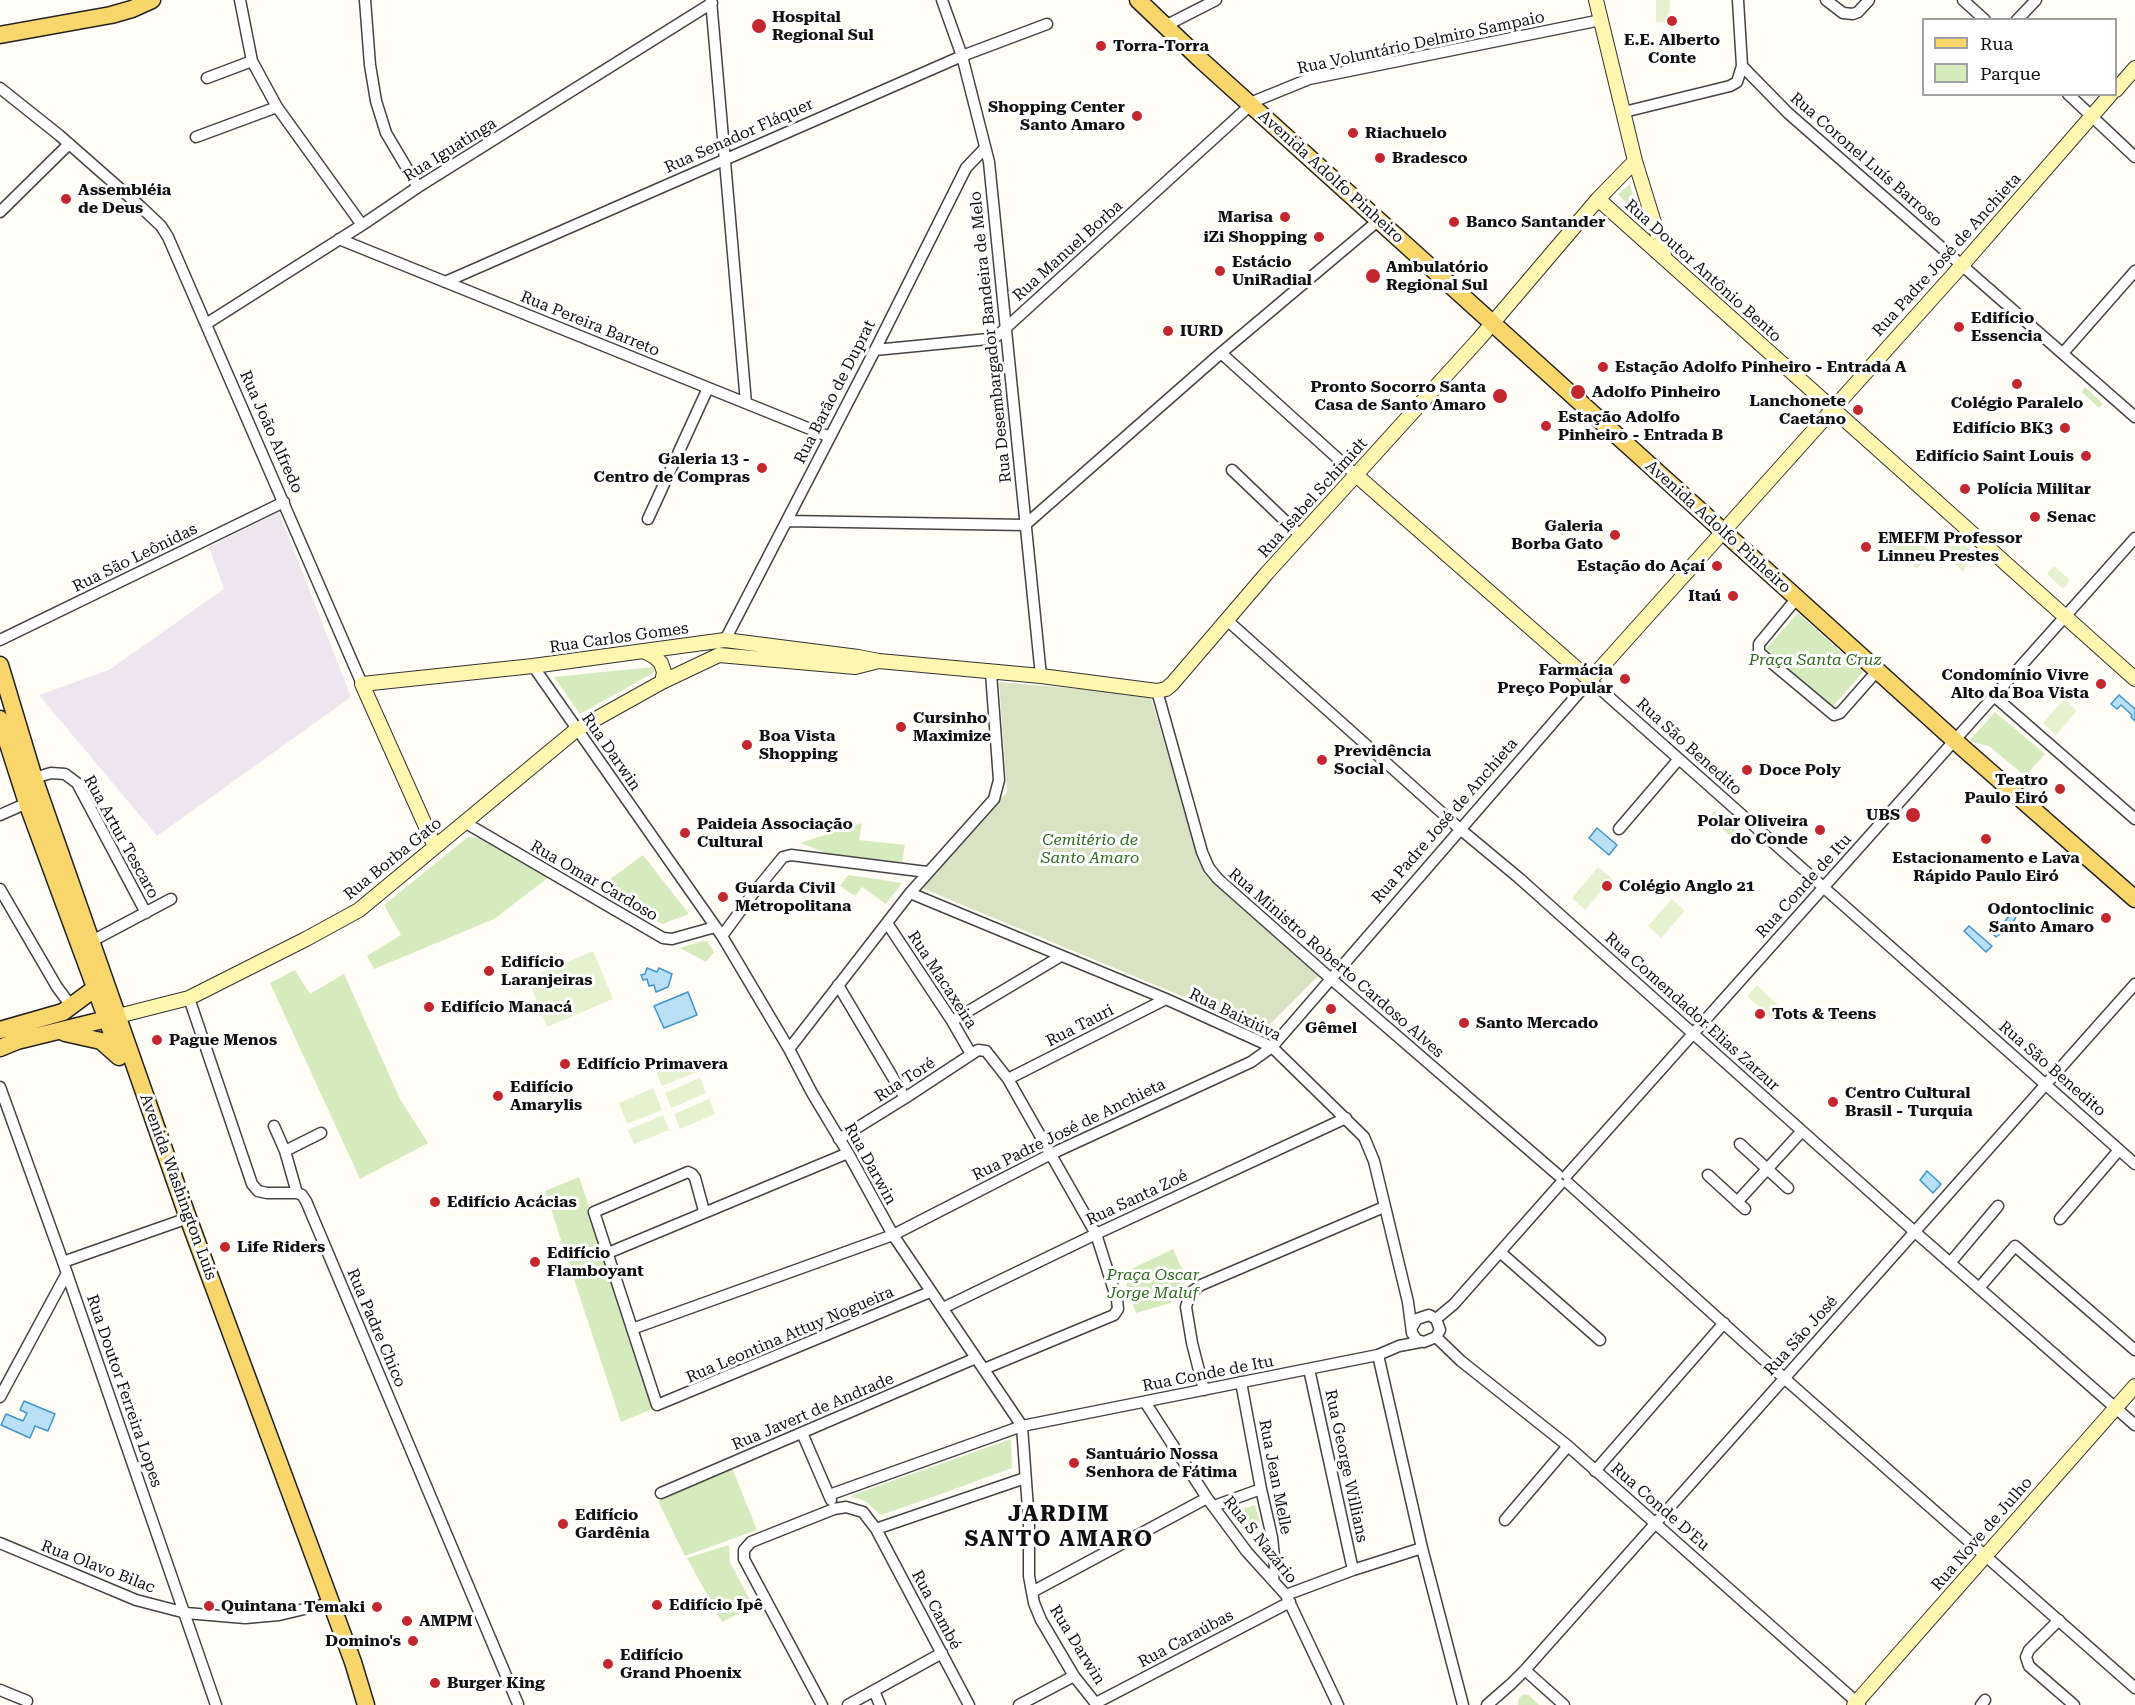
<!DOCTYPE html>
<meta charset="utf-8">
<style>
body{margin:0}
#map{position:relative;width:2135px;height:1705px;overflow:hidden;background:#fffdf5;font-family:"Roboto Serif",serif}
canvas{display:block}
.legend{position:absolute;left:1922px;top:18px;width:195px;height:78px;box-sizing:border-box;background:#fff;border:2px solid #a0a0a0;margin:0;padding:8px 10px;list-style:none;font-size:18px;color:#111}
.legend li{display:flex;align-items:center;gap:12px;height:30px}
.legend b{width:30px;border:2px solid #a0a0a0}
</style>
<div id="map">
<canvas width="2135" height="1705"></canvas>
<ul class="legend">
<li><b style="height:8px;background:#f9d66b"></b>Rua</li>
<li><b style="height:16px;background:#d5ebbd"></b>Parque</li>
</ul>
</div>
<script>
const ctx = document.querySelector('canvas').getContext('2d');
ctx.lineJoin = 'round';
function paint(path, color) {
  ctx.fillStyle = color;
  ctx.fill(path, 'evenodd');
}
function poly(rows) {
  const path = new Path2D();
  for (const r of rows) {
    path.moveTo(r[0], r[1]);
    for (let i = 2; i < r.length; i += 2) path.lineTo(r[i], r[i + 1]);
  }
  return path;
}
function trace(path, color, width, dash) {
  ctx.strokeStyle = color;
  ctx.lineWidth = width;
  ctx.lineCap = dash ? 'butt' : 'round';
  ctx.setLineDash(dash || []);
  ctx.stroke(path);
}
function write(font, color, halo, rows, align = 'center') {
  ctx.font = font + ' "Roboto Serif",serif';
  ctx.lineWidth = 6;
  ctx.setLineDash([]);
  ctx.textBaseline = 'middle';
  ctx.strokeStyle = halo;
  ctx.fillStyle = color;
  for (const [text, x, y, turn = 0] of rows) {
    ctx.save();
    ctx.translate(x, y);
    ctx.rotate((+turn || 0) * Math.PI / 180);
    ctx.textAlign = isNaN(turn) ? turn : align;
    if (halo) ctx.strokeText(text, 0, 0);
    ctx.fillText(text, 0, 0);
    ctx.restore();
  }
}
const industrial = poly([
 [279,512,351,697,157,836,39,695,109,670,224,589,209,547]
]);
const green = poly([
 [1630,184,1634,201,1639,217,1618,194],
 [2085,387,2103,404,2099,408,2082,392],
 [1798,613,1863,672,1832,707,1766,649],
 [653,667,655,670,653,673,580,714,554,677],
 [1995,712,2045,754,2025,776,1989,746,1975,743,1970,740],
 [1715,811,1746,838,1741,844,1709,818],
 [862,823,859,840,905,845,902,862,829,854,800,843],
 [468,837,479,838,549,877,494,919,374,969,367,956,401,935,384,905],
 [643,855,689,914,662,924,598,888],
 [848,875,902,883,886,904,862,887,855,896,840,886],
 [703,941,707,941,714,952,706,962,680,948],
 [295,970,310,994,344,974,400,1099,428,1143,360,1179,270,983],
 [579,1177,657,1407,621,1422,545,1191],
 [1173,1249,1186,1278,1175,1292,1171,1303,1136,1313,1123,1273],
 [1011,1439,1012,1468,944,1493,881,1515,865,1501,850,1496],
 [732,1468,757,1530,685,1556,658,1501],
 [1255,1505,1266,1546,1239,1510],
 [729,1545,730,1562,753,1606,722,1622,687,1558],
 [1524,1694,1529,1695,1539,1705,1518,1705,1519,1698]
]);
const cemetery = poly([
 [999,682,1150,695,1202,868,1261,919,1318,976,1264,1030,919,887,1007,792]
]);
const pitch = poly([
 [1656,0,1670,0,1669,23,1656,22],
 [1905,529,1932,553,1917,569,1890,545],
 [1954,536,1976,555,1963,571,1940,552],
 [2054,566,2070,580,2063,589,2047,574],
 [2064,699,2077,711,2056,735,2043,723],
 [1598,867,1612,879,1585,910,1572,898],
 [1672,899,1685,911,1661,938,1648,926],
 [593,951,613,999,547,1027,528,979],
 [1757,985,1782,1009,1773,1019,1747,996],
 [690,1057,697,1072,662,1086,656,1071],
 [700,1078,706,1093,671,1108,665,1093],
 [653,1088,662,1110,627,1124,619,1103],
 [709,1099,715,1114,680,1129,674,1114],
 [663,1115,669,1130,634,1144,628,1130]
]);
const water = poly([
 [2119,695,2135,709,2135,721,2131,717,2132,715,2121,705,2117,709,2111,704,2119,695],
 [1597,828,1617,845,1609,855,1589,838,1597,828],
 [2017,906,2020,908,2015,919,2002,933,1996,937,1994,935,2017,906],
 [1969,926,1992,946,1986,952,1964,931,1969,926],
 [647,968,657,972,659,968,672,974,668,987,656,992,654,985,649,986,647,979,643,980,641,975,645,974,647,968],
 [688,992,697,1015,664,1028,654,1006,688,992],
 [1927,1171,1941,1184,1933,1193,1920,1180,1927,1171],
 [24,1401,55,1414,48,1431,35,1426,30,1438,1,1425,6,1414,23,1421,27,1413,20,1410,24,1401]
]);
const street = poly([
 [240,0,252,61,277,107,362,225],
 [365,0,370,65,376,101,386,133,418,187],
 [711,0,746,403],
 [942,0,962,56,989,162,1041,676],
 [1826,0,1843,13,1853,14,1858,12,1869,0],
 [1963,0,1985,20],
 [2017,20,2036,0],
 [1165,26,1216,0],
 [1742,66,1788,113,2135,417],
 [207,78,252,61],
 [0,88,59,135,142,208,161,226,168,237,362,684],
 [2068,94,2135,157],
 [1624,112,1730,86,1737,82,1742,66,1738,0],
 [196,137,277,107],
 [0,212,69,144],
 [339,239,830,437],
 [445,282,962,56,1047,24],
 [206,324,362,225,418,187,712,3],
 [875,350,988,339,997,336,1255,101,1309,79,1601,20],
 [1221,353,1356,475],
 [2063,353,2135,271],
 [1232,470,1301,536],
 [648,519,708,388],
 [787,521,1025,525,1221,353,1379,220],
 [1797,598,1759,644,1759,651,1761,654,1834,715,1840,713,1877,671],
 [1228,621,1460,829,1519,878,1915,1232,2135,1425],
 [0,640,284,502],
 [725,640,875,350,966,168,985,148],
 [533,666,722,936,789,1049,812,1093,848,1153,893,1235,1022,1426,1029,1523,1029,1576,1034,1603,1041,1620,1074,1676,1097,1705],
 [1157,691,1202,852,1209,868,1218,879,1330,978,1558,1175],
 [1994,696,2135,819],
 [34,778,51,773,65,774,77,783,146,913],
 [0,815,27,803],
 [464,822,663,938,672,939,715,927],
 [1619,829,1678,760],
 [0,889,57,987,72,1007],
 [910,893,1166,999,1272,1047,1364,1137,1374,1161,1408,1302,1412,1333,1417,1340,1424,1342,1436,1337,1440,1330,1436,1319,1429,1315,1417,1319,1412,1327],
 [887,923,952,1021,971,1054],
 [722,936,752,895,783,857,791,855,927,872],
 [92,941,171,899],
 [838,985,905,1098],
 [189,998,252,1184,258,1191,267,1193,297,1193,302,1195,306,1201,518,1704],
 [952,1021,1061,956],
 [789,1049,910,893,994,799,999,780,991,673],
 [1008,1079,1166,999],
 [0,1087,63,1262,216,1705],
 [274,1126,285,1151],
 [839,1139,905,1098,978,1050,986,1051,1008,1079,1096,1234,1117,1300,1118,1309,1114,1315,984,1369],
 [1740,1144,1788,1188],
 [1567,1175,2135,538],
 [1708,1175,1745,1209],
 [1568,1183,1784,1378,2135,1688],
 [297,1193,285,1151,321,1133],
 [1737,1202,1802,1131],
 [704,1211,695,1178,692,1174,688,1172,594,1212,657,1405,930,1292],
 [2060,1219,2119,1150],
 [1500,1252,1600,1340],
 [608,1253,848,1153],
 [63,1262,188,1218],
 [1950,1263,1998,1206],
 [1979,1288,2015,1246,2135,1350],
 [943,1308,1096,1234,1346,1118],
 [1436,1319,1454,1304,1560,1184],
 [632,1329,893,1235,1051,1154,1251,1062,1272,1047,1590,680,2135,1164],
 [1436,1337,1461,1361,1568,1446,1860,1705],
 [1378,1355,1422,1548,1463,1705],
 [1309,1369,1353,1570],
 [1241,1382,1261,1489,1272,1537,1275,1567,1273,1579],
 [1204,1390,1192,1343,1186,1307,1190,1293,1201,1285,1384,1207],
 [0,1397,67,1273],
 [1145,1402,1207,1498,1247,1552,1286,1595,1338,1705],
 [802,1433,831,1500],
 [1595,1471,1724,1323],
 [661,1493,976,1358],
 [829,1495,1022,1426,1378,1355,1399,1346,1420,1342],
 [1214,1506,1261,1489],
 [1505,1520,1568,1446],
 [876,1529,1025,1478],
 [0,1543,136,1600,186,1613,245,1618,279,1615,330,1603],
 [1032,1592,1207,1498],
 [1286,1595,1353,1570,1422,1548],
 [2059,1620,2029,1650,2026,1657,2029,1666,2074,1705],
 [1525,1670,1564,1705],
 [0,1690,27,1701],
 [874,1691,880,1705],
 [1096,1703,1290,1602],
 [822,1705,744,1559,744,1550,751,1542,834,1509,846,1507,863,1512,876,1529,969,1705],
 [848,1705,942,1653],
 [1019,1705,1074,1676],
 [1487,1705,1511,1684,1525,1670,2135,984],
 [1981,1705,1985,1700]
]);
const secondary = poly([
 [1596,0,1635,161,1665,258],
 [2116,90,2135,68],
 [1598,199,2135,679],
 [1356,475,1590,680,1963,264,2111,94],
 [644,651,655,657,661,663,664,672,662,682],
 [435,847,362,684,533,666,725,640,858,657,879,661,1041,676,1157,691,1166,689,1172,684,1267,573,1479,339,1598,199,1635,161],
 [118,1016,189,998,306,939,359,910,576,730,662,682,719,655,855,667,875,662],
 [1854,1705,2135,1386]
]);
const primary = poly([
 [1138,0,1201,60,1963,748,2135,899],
 [0,35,111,15,132,9,152,0],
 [0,665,34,778,187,1215,353,1662,366,1705],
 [0,719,27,803,117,1047],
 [0,1030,63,1012,94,989],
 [65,1033,101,1041,119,1057],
 [0,1048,17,1041,115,1017]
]);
const markers = [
 [1672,21,6,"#c4262e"],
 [759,26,8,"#c4262e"],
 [1101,46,6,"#c4262e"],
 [1137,116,6,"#c4262e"],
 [1353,133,6,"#c4262e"],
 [1380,158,6,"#c4262e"],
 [66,199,6,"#c4262e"],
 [1285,217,6,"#c4262e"],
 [1454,222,6,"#c4262e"],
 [1319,237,6,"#c4262e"],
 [1220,271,6,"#c4262e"],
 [1373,276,8,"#c4262e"],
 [1959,327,6,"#c4262e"],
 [1168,331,6,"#c4262e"],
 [1603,367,6,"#c4262e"],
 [2017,384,6,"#c4262e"],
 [1578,392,8,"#c4262e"],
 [1500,396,8,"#c4262e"],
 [1858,410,6,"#c4262e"],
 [1546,426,6,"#c4262e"],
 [2065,428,6,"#c4262e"],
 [2086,456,6,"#c4262e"],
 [762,468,6,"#c4262e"],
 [1965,489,6,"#c4262e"],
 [2035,517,6,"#c4262e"],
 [1615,535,6,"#c4262e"],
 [1866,547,6,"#c4262e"],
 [1717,566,6,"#c4262e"],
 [1733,596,6,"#c4262e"],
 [1625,679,6,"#c4262e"],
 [2101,684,6,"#c4262e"],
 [901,727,6,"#c4262e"],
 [747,745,6,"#c4262e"],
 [1322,760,6,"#c4262e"],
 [1747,770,6,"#c4262e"],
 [2060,789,6,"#c4262e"],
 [1913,815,8,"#c4262e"],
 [1820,830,6,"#c4262e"],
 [685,833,6,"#c4262e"],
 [1986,839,6,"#c4262e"],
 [1607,886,6,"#c4262e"],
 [723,897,6,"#c4262e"],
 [2106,918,6,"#c4262e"],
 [489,971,6,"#c4262e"],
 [429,1007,6,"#c4262e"],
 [1331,1009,6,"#c4262e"],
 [1760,1014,6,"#c4262e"],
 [1464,1023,6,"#c4262e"],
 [157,1040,6,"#c4262e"],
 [565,1064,6,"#c4262e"],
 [498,1096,6,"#c4262e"],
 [1833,1102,6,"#c4262e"],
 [435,1202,6,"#c4262e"],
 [225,1247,6,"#c4262e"],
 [535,1262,6,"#c4262e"],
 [1074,1463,6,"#c4262e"],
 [563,1524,6,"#c4262e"],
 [657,1605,6,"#c4262e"],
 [209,1606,6,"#c4262e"],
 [377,1607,6,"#c4262e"],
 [407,1621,6,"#c4262e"],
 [413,1641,6,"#c4262e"],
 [608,1664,6,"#c4262e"],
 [435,1683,6,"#c4262e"]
];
const poiNames = [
 ["Hospital",772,17],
 ["Regional Sul",772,35],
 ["E.E. Alberto",1672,40,"center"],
 ["Conte",1672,58,"center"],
 ["Torra-Torra",1113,46],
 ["Shopping Center",1125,107,"right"],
 ["Santo Amaro",1125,125,"right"],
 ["Riachuelo",1365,133],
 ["Bradesco",1392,158],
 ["Assembléia",78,190],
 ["de Deus",78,208],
 ["Marisa",1273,217,"right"],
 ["Banco Santander",1466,222],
 ["iZi Shopping",1307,237,"right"],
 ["Estácio",1232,262],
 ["UniRadial",1232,280],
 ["Ambulatório",1386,267],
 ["Regional Sul",1386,285],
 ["Edifício",1971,318],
 ["Essencia",1971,336],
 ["IURD",1180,331],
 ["Estação Adolfo Pinheiro - Entrada A",1615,367],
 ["Pronto Socorro Santa",1486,387,"right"],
 ["Casa de Santo Amaro",1486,405,"right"],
 ["Adolfo Pinheiro",1592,392],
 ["Lanchonete",1846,401,"right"],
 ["Caetano",1846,419,"right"],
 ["Colégio Paralelo",2017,403,"center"],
 ["Estação Adolfo",1558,417],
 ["Pinheiro - Entrada B",1558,435],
 ["Edifício BK3",2053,428,"right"],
 ["Edifício Saint Louis",2074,456,"right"],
 ["Galeria 13 -",750,459,"right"],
 ["Centro de Compras",750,477,"right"],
 ["Polícia Militar",1977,489],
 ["Senac",2047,517],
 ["Galeria",1603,526,"right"],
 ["Borba Gato",1603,544,"right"],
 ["EMEFM Professor",1878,538],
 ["Linneu Prestes",1878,556],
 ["Estação do Açaí",1705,566,"right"],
 ["Itaú",1721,596,"right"],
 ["Farmácia",1613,670,"right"],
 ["Preço Popular",1613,688,"right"],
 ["Condomínio Vivre",2089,675,"right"],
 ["Alto da Boa Vista",2089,693,"right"],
 ["Cursinho",913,718],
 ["Maximize",913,736],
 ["Boa Vista",759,736],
 ["Shopping",759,754],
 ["Previdência",1334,751],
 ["Social",1334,769],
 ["Doce Poly",1759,770],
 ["Teatro",2048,780,"right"],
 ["Paulo Eiró",2048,798,"right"],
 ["UBS",1900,815,"right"],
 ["Polar Oliveira",1808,821,"right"],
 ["do Conde",1808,839,"right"],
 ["Paideia Associação",697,824],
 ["Cultural",697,842],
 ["Estacionamento e Lava",1986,858,"center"],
 ["Rápido Paulo Eiró",1986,876,"center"],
 ["Colégio Anglo 21",1619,886],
 ["Guarda Civil",735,888],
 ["Metropolitana",735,906],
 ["Odontoclinic",2094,909,"right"],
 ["Santo Amaro",2094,927,"right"],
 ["Edifício",501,962],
 ["Laranjeiras",501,980],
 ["Edifício Manacá",441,1007],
 ["Tots & Teens",1772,1014],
 ["Santo Mercado",1476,1023],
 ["Gêmel",1331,1028,"center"],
 ["Pague Menos",169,1040],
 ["Edifício Primavera",577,1064],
 ["Edifício",510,1087],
 ["Amarylis",510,1105],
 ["Centro Cultural",1845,1093],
 ["Brasil - Turquia",1845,1111],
 ["Edifício Acácias",447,1202],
 ["Life Riders",237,1247],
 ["Edifício",547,1253],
 ["Flamboyant",547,1271],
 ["Santuário Nossa",1086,1454],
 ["Senhora de Fátima",1086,1472],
 ["Edifício",575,1515],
 ["Gardênia",575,1533],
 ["Edifício Ipê",669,1605],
 ["Quintana",221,1606],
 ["Temaki",365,1607,"right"],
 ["AMPM",419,1621],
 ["Domino's",401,1641,"right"],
 ["Edifício",620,1655],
 ["Grand Phoenix",620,1673],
 ["Burger King",447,1683]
];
const streetNames = [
 ["Rua Voluntário Delmiro Sampaio",1421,43,-12],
 ["Rua Senador Fláquer",739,136,-24],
 ["Rua Iguatinga",450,150,-32],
 ["Rua Coronel Luís Barroso",1866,160,41],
 ["Avenida Adolfo Pinheiro",1331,177,42],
 ["Rua Manuel Borba",1068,251,-42],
 ["Rua Padre José de Anchieta",1947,255,-48],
 ["Rua Doutor Antônio Bento",1703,271,42],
 ["Rua Pereira Barreto",590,324,22],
 ["Rua Desembargador Bandeira de Melo",991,337,-96],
 ["Rua Barão de Duprat",835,392,-63],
 ["Rua João Alfredo",271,432,66],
 ["Rua Isabel Schimidt",1313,498,-48],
 ["Avenida Adolfo Pinheiro",1718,527,42],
 ["Rua São Leônidas",135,558,-26],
 ["Rua Carlos Gomes",619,638,-8],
 ["Rua São Benedito",1689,747,42],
 ["Rua Darwin",611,752,55],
 ["Rua Padre José de Anchieta",1445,821,-49],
 ["Rua Artur Tescaro",121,837,61],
 ["Rua Borba Gato",393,859,-39],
 ["Rua Omar Cardoso",594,881,30],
 ["Rua Conde de Itu",1804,886,-48],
 ["Rua Ministro Roberto Cardoso Alves",1336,963,41],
 ["Rua Macaxeira",942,980,57],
 ["Rua Comendador Elias Zarzur",1692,1012,42],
 ["Rua Baixiúva",1235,1015,26],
 ["Rua Tauri",1080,1026,-27],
 ["Rua São Benedito",2052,1069,41],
 ["Rua Toré",905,1080,-33],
 ["Rua Padre José de Anchieta",1069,1130,-26],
 ["Rua Darwin",870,1164,61],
 ["Avenida Washington Luís",178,1187,70],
 ["Rua Santa Zoé",1137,1198,-25],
 ["Rua Padre Chico",376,1328,67],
 ["Rua Leontina Attuy Nogueira",790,1335,-23],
 ["Rua São José",1801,1336,-48],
 ["Rua Conde de Itu",1208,1374,-11],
 ["Rua Doutor Ferreira Lopes",124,1391,71],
 ["Rua Javert de Andrade",813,1412,-23],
 ["Rua George Willians",1346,1466,78],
 ["Rua Jean Melle",1275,1477,79],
 ["Rua Conde D'Eu",1660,1507,41],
 ["Rua Nove de Julho",1982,1534,-49],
 ["Rua S Nazário",1260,1540,51],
 ["Rua Olavo Bilac",98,1567,21],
 ["Rua Cambé",936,1610,62],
 ["Rua Caraúbas",1186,1639,-28],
 ["Rua Darwin",1077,1645,58]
];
const parkNames = [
 ["Praça Santa Cruz",1815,660],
 ["Cemitério de",1090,840],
 ["Santo Amaro",1090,858],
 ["Praça Oscar",1153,1275],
 ["Jorge Maluf",1153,1293]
];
const districtNames = [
 ["JARDIM",1059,1515],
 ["SANTO AMARO",1059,1540]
];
paint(industrial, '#eee6ef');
paint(green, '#d5ebbd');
paint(cemetery, '#d9e3c4');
paint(pitch, '#e6f2cf');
paint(water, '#b9e0f7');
trace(water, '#3f96cf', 1.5);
trace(street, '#444', 13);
trace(secondary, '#333', 16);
trace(primary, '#222', 19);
trace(street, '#fff', 10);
trace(secondary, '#fff6b0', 14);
trace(primary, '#f9d66b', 16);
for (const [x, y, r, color] of markers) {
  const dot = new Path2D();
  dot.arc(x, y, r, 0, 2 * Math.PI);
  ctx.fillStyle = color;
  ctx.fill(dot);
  trace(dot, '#fff', 2);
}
write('bold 16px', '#111', '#fff', poiNames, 'left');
write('16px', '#111', '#fff', streetNames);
write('italic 16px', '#2f6b1f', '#fff', parkNames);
ctx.letterSpacing = '1.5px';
write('bold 22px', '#111', '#fff', districtNames);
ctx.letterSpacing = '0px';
</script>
